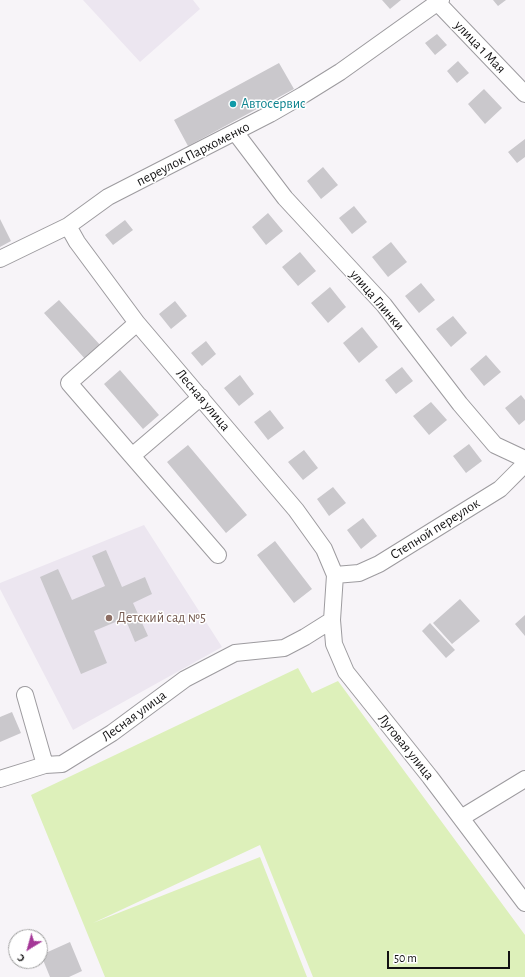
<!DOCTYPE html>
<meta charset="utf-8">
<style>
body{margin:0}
#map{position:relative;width:525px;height:977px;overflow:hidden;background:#f7f4f8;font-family:"Alegreya Sans",sans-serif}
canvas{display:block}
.north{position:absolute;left:8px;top:929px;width:40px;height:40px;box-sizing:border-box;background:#fff;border:1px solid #a0a0a0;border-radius:50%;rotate:217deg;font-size:11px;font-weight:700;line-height:16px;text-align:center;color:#121112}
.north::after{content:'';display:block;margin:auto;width:14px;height:18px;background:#a43797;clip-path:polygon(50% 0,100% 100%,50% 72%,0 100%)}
.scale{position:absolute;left:387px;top:951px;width:123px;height:18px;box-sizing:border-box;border:2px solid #121112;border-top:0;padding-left:5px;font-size:12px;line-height:14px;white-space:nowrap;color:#121112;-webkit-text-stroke:3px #fff;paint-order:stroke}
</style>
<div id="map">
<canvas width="525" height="977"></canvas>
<div class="north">С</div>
<div class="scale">50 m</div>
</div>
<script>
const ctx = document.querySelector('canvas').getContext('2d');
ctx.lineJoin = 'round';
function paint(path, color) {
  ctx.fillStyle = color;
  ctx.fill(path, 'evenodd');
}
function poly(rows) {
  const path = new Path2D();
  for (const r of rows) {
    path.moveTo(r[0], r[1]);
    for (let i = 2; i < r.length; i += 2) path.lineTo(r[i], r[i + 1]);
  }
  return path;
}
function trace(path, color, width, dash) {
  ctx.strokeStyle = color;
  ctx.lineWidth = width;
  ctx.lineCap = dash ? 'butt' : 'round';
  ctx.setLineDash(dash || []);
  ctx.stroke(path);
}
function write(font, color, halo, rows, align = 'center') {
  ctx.font = font + ' "Alegreya Sans",sans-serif';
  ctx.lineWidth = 3;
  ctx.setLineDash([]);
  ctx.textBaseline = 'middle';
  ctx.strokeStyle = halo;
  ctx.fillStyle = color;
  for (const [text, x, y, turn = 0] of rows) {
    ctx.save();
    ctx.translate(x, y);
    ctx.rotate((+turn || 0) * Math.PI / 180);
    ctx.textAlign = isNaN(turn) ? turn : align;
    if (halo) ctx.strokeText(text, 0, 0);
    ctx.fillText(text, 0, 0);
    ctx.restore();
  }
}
const built = poly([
 [83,0,193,0,200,9,140,62],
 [144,525,222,647,73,730,0,589,0,583]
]);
const green = poly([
 [298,668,312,693,338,681,525,935,525,977,313,977,260,845,93,923,260,857,307,977,105,977,31,795]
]);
const building = poly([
 [382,0,401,0,390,9],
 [493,0,506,0,498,6],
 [437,34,447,45,435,55,425,43],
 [458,61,469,73,457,83,447,71],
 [279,63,294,89,188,146,174,120],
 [484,89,502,108,485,124,468,104],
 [525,139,525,157,517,163,508,152],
 [323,167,338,185,321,199,307,181],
 [354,206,367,222,352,234,339,218],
 [268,213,283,231,266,245,252,227],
 [0,219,11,241,0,247],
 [125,220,133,230,113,245,105,235],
 [391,242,407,262,388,277,372,257],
 [300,252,316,271,298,286,282,267],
 [421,283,435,300,419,313,405,296],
 [330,287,346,307,328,323,311,303],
 [59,300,101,346,86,360,44,313],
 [175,301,187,316,171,329,159,314],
 [453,316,467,333,451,347,436,329],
 [362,327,378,347,359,363,343,343],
 [206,341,216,354,202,366,191,353],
 [486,355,501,372,484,386,470,369],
 [402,367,413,381,396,394,385,380],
 [120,370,159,415,143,429,104,384],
 [240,375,254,394,239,406,224,388],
 [521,395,525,400,525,420,519,425,505,408],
 [431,402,447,420,429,435,413,416],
 [270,410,284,428,268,440,254,422],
 [469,444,482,461,466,473,453,456],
 [188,445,247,515,226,533,167,462],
 [304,450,318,468,303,480,288,462],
 [333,487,346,503,329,516,317,499],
 [363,518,377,536,361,549,347,530],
 [275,541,312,589,294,603,257,555],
 [106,550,122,587,145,577,152,594,133,603,148,636,135,642,125,618,94,631,107,663,81,674,40,577,58,569,72,600,105,586,92,556],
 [460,599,480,621,452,644,433,623],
 [525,615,525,636,515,624],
 [430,623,455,650,446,658,422,631],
 [12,712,21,733,0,742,0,717],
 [70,942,82,971,69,977,50,977,41,955]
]);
const minor = poly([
 [435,0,525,94],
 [235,132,285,198,384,305,460,404,495,445,525,459],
 [68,226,77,242,137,323,296,510,324,549,335,575,332,620,334,644,346,672,430,777,525,903],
 [0,259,68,226,108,197,270,114,303,95,340,72,441,0],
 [201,397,132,456,218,555],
 [132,456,69,383,137,323],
 [335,575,359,573,379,564,500,489,525,464],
 [45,765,62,764,112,733,185,679,235,653,284,648,305,637,332,620],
 [0,779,45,765,25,695],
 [461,818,525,779]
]);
const markers = [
 [233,104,4,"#0f9aa8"],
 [109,618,4,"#8d6e63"]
];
const streetNames = [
 ["улица 1 Мая",480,47,46],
 ["переулок Пархоменко",193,154,-27],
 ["улица Глинки",377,300,49],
 ["Лесная улица",203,400,50],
 ["Степной переулок",435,529,-32],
 ["Лесная улица",134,716,-36],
 ["Луговая улица",406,747,51]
];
const cultureNames = [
 ["Автосервис",241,104]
];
const educationNames = [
 ["Детский сад №5",117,618]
];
paint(built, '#ece6f0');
paint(green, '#ddf0ba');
paint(building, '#cac8cc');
trace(minor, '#9d9b9f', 18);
trace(minor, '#fff', 16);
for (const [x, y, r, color] of markers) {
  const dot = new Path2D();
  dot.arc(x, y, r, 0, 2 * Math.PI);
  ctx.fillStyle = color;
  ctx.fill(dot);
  trace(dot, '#fff', 1.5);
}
write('14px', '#121112', '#fff', streetNames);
write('14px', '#0d838f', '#fff', cultureNames, 'left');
write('14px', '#785e54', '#fff', educationNames, 'left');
</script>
